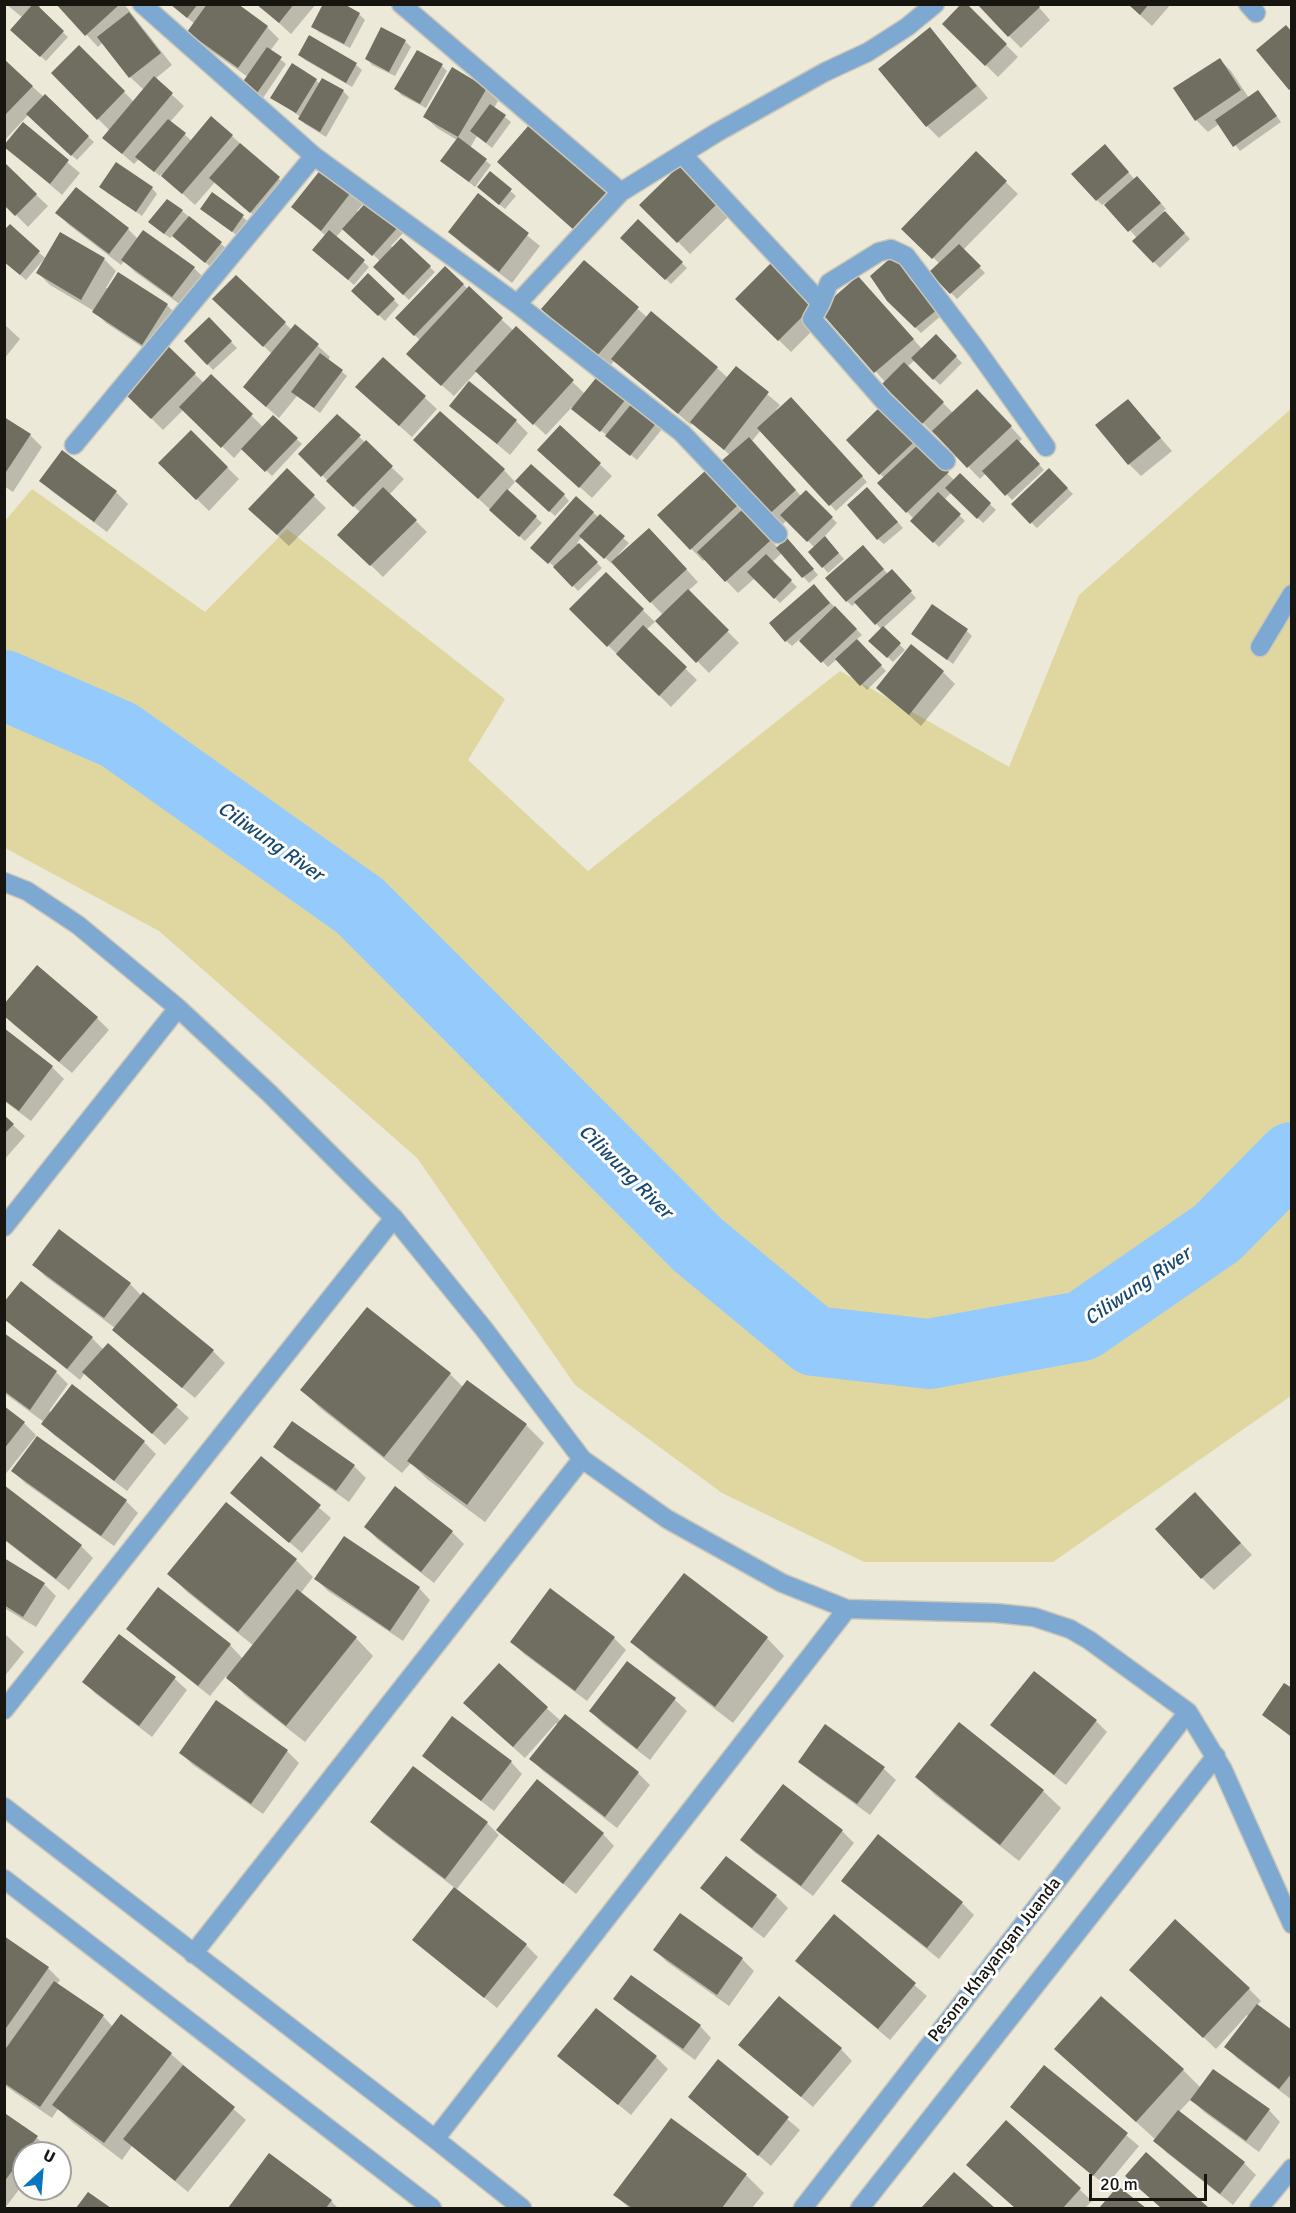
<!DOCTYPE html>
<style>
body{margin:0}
#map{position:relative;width:1296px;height:2213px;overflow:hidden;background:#ece9d9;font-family:Signika,sans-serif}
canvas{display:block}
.frame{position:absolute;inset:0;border:6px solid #161510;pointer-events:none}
.north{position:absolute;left:12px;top:2141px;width:60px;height:60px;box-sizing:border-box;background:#fff;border:2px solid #a2a19f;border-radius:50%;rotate:26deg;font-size:16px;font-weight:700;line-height:24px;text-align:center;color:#161510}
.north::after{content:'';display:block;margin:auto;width:21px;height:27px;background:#0875c0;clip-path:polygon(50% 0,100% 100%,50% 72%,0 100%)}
.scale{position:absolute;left:1089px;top:2174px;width:118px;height:27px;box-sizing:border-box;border:3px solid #161510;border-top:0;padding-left:8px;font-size:18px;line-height:21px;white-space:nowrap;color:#161510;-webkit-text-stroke:4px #fff;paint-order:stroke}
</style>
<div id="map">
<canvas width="1296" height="2213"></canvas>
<div class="frame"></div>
<div class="north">U</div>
<div class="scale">20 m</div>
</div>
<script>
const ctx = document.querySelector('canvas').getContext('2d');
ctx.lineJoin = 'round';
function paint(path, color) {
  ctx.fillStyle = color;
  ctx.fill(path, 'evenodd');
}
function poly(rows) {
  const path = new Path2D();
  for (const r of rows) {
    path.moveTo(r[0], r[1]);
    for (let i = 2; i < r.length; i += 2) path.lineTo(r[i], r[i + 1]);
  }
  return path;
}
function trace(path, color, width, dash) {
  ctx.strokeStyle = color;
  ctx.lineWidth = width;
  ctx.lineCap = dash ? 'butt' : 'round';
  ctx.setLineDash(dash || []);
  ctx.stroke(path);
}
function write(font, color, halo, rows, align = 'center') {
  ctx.font = font + ' Signika,sans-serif';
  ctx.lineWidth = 6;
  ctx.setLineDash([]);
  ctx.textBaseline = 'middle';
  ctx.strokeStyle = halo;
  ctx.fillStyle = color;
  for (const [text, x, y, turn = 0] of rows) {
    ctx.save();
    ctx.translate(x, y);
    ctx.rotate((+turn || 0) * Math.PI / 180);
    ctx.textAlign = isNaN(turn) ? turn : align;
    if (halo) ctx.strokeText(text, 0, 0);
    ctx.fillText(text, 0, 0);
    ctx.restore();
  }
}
const green = poly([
 [1291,409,1291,1396,1053,1562,864,1562,722,1493,575,1385,417,1158,159,931,5,848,5,521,32,489,205,612,287,529,505,699,468,760,588,871,840,671,1009,767,1079,595]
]);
const shadow = poly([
 [6,4,42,4,38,9,68,37,46,61,17,35,23,18],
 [58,4,124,4,172,65,155,79,184,106,170,122,192,141,232,136,291,190,263,223,215,182,195,205,161,174,160,176,139,159,134,164,104,138,110,131,53,73,79,47,134,102,144,90,130,77,103,42,98,47],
 [170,4,235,4,267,27,279,39,270,51,286,64,263,98,250,89,248,77,201,44,189,32,195,24],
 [258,4,316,4,291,34],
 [341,4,359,14,365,20,350,48,319,32,313,26],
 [965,4,1018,57,998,77,944,24],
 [1036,4,1050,20,1021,48,1009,36],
 [1128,4,1171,4,1152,26],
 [930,29,988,98,939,138,927,126],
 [309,37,356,65,362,70,352,87,305,60,300,55],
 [405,41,411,47,395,76,372,65,367,59],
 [1220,60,1231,71,1249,98,1263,98,1281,122,1240,151,1219,124,1208,132,1196,120],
 [4,61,94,142,77,160,28,115,4,141],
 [442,66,447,71,426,108,401,95,396,89],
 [316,80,320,84,343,91,349,97,326,137,305,124,300,119,301,117,272,98],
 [486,89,498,101,494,108,511,122,492,148,477,136,470,148,491,165,475,187,448,166,457,140,437,128,425,117],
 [23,125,80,173,62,195,5,146],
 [1110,151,1135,180,1143,183,1166,209,1163,211,1190,239,1160,268,1134,241,1137,238,1105,203,1102,205,1097,200],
 [976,153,1018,194,963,250,985,273,957,299,931,272,940,264,903,229],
 [4,164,48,206,28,227,4,203],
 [681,166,730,215,690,254,642,205],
 [490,173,516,196,505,209,484,192],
 [152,188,157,194,142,216,106,192],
 [351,192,363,204,357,211,359,213,371,200,405,231,391,246,393,248,401,240,435,272,409,300,375,267,380,261,344,228,336,237,369,267,354,285,320,255,326,236,293,207],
 [212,194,249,222,238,236,202,209],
 [479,196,540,246,512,283,462,244,450,232],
 [182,211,227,249,212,268,173,235,170,238,156,228],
 [57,213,128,229,138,239,194,268,206,280,185,308,135,272,124,261,121,265,69,225],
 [638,221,687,268,671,284,623,238],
 [10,226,45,258,26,280,4,261],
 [104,259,116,271,106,288,167,305,179,317,154,355,106,323,94,311,50,285,38,273],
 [584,262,648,318,717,368,728,378,736,368,780,405,776,410,777,412,852,465,867,482,836,511,761,430,752,441,801,496,806,492,837,523,824,537,844,559,828,573,823,567,815,548,787,520,779,528,730,455,693,423,691,425,615,360,609,367,543,309],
 [899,263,916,288,943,314,921,333,888,300,872,276],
 [445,268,514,331,516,328,585,394,600,375,663,428,637,460,572,407,546,435,477,371,454,396,420,366,421,341,397,318],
 [368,275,399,305,385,321,354,291],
 [236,277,292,330,295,327,318,346,330,357,328,360,347,376,320,413,297,396,279,418,256,398,272,354,226,310],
 [870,290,922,349,936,336,962,363,940,385,915,360,907,367,953,413,989,403,1022,439,1019,442,1044,470,1012,500,986,473,980,479,936,433,935,435,884,384,885,382,827,316,791,352,737,299,819,311],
 [209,319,237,348,213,370,186,341],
 [4,324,20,339,4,359],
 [168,349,204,383,211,376,263,427,273,417,302,444,272,476,243,448,234,458,184,409,163,430,125,392],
 [383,359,437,409,412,437,369,399],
 [1128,401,1172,451,1141,476,1129,464],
 [451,406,516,421,528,433,510,455],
 [881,408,955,481,960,475,996,510,983,523,952,492,944,500,965,521,939,547,913,521,914,519,879,483,884,478,848,440],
 [337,416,404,479,389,495,427,532,383,577,351,546,361,513,300,454],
 [4,418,30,435,42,447,13,492,4,486],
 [560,427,612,476,592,498,551,461],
 [191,432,239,479,209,511,160,463],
 [427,452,504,470,515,482,507,491,542,523,525,541],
 [287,470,326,508,289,546,262,521],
 [1049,470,1073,494,1037,528,1013,505],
 [41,481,116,492,128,504,107,532,53,492],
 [716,485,778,548,793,546,818,575,809,583,782,553,772,562,797,587,780,603,755,578,738,593,705,559,703,561,659,515],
 [522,487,564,495,569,501,555,516],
 [873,494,903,528,884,544,878,539],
 [576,498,629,543,618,555,620,557,661,542,698,582,688,591,739,643,709,673,657,621,663,615,612,561,611,563,582,537,577,543,602,568,578,591,556,568,537,553],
 [868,553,888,574,892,571,916,598,883,628,905,650,893,662,870,641,881,629,857,602,852,606,847,601],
 [606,574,655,622,646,630,697,680,671,707,571,609],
 [820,592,862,635,856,640,886,671,867,690,837,659,828,667,800,639,792,646,786,641],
 [967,631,972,636,953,664,913,634],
 [943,672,955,684,921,726,878,688],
 [97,1018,109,1030,72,1073,12,1023],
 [4,1030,52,1067,64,1079,31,1121,4,1101],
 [4,1117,25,1136,4,1160],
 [34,1265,130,1284,142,1296,213,1351,225,1363,195,1398,126,1342,114,1330,115,1328,46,1277],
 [367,1309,450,1374,464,1388,526,1425,544,1443,485,1522,427,1479,411,1463,402,1473,320,1408,302,1390],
 [4,1319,92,1338,104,1350,108,1345,189,1418,165,1445,85,1373,80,1380],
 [4,1335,56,1372,68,1384,49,1411,51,1412,72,1386,144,1442,156,1454,127,1491,54,1435,43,1424,44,1422,4,1393],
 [4,1408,24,1423,36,1435,35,1436,126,1501,138,1513,114,1546,25,1483,13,1471,37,1438,35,1437,4,1476],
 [275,1446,354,1466,366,1478,349,1502,287,1458],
 [261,1458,331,1518,302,1553,232,1493],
 [4,1487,81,1546,93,1558,69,1590,4,1540],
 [1207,1506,1252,1555,1214,1590,1202,1578],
 [366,1527,452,1532,464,1544,434,1583,377,1539],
 [4,1559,44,1584,56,1596,36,1627,4,1608],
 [296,1560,313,1577,300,1594,356,1638,373,1656,305,1742,246,1696,226,1676,210,1696,139,1640,128,1628,230,1645,243,1659,254,1646,187,1592,169,1574],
 [316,1579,419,1588,430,1600,403,1641,328,1591],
 [550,1590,614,1638,626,1650,587,1701,524,1654,512,1642],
 [4,1633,24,1652,4,1677],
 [119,1636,175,1679,187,1690,152,1737,96,1694,84,1682],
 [767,1638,784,1656,733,1723,650,1659,632,1642],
 [627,1663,675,1700,687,1711,650,1760,602,1723,591,1711],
 [499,1666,561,1721,565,1716,638,1773,650,1785,617,1828,543,1771,531,1759,558,1725,556,1723,525,1758,477,1715],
 [1292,1690,1292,1738,1264,1715],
 [217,1702,287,1751,299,1763,263,1814,193,1765,181,1753],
 [1096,1721,1107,1732,1066,1785,1004,1736,992,1725],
 [424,1756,511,1762,522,1774,494,1811,436,1767],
 [800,1761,884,1769,896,1780,870,1815,812,1773],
 [917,1777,1043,1791,1061,1808,1019,1861,935,1795],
 [783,1786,842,1831,854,1843,813,1896,754,1852,742,1840],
 [372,1822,487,1823,499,1835,456,1890,526,1945,538,1957,497,2008,414,1940,455,1888,384,1834],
 [498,1830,603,1834,614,1846,576,1894],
 [726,1858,776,1896,788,1908,764,1938,714,1900,702,1888],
 [843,1880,962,1903,974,1915,939,1959,855,1892],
 [834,1916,927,1996,890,2040,797,1961],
 [4,1938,48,1968,60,1980,57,1984,103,2016,113,2027,171,2054,246,2120,188,2192,132,2146,122,2160,72,2122,58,2109,52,2118,4,2085],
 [655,1950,742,1959,754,1971,729,2006,667,1962],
 [1143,1981,1249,1989,1261,2001,1256,2006,1292,2032,1292,2100,1238,2059,1226,2047,1249,2017,1247,2015,1216,2049],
 [615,1999,700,2026,711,2038,695,2060,627,2010],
 [740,2045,841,2049,852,2061,813,2107],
 [1056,2049,1183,2070,1201,2088,1269,2110,1280,2122,1259,2152,1204,2112,1191,2099,1178,2113,1244,2163,1256,2175,1233,2205,1167,2153,1155,2141,1156,2140],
 [559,2056,656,2057,668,2069,631,2115],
 [719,2061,800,2130,771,2166,690,2097],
 [1045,2067,1139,2146,1106,2186,1012,2107],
 [4,2119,37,2138,49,2149,46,2153,24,2153,24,2183,5,2208],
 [671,2120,746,2175,764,2193,752,2208,629,2208,615,2195],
 [1006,2122,1092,2201,1085,2208,1016,2208,980,2176],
 [1147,2154,1207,2208,1162,2208,1139,2188],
 [269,2155,331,2201,338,2208,230,2208],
 [954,2174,993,2208,923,2208],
 [1118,2188,1144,2208,1101,2208]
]);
const river = poly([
 [4,685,119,735,360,906,698,1245,814,1341,929,1354,1082,1326,1217,1233,1292,1157]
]);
const building = poly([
 [33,4,36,4,64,31,40,57,10,30],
 [56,4,120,4,85,36],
 [170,4,198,4,187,18],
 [207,4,238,4,268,26,238,68,187,32],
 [256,4,294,4,279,23],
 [323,4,344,4,360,13,344,44,311,27],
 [961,4,967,4,1007,44,985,66,942,24],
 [977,4,1037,4,1040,7,1008,37],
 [1128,4,1149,4,1140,15],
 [129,12,161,53,129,78,97,37],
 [1286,25,1292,32,1292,88,1289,90,1256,50],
 [381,27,406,40,389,72,365,59],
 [930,27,977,86,926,127,878,69],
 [309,35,357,63,346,83,298,55],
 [79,45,125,91,97,120,51,73],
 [267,47,282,57,257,93,242,83],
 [417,50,443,64,420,104,394,89],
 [1220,58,1241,90,1195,121,1173,88],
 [4,59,33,86,4,116],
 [292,63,317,79,296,113,270,98],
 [452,67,487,88,458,137,423,117],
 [154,76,173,93,122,154,102,138],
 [322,78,344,90,320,132,298,119],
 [1258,90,1277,116,1233,147,1215,120],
 [45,94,89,136,71,156,26,114],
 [490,104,506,115,486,143,470,131],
 [211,116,233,135,182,194,161,176],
 [168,119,186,133,154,172,135,157],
 [23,122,69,160,50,184,4,147,4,145],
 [529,125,608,194,575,231,497,162],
 [458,137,487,159,469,182,440,161],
 [240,143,280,177,250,213,209,178],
 [1105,144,1129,172,1096,201,1071,174],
 [976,151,1007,181,932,259,901,229],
 [4,162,37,194,15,216,4,205],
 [116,162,153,187,136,212,99,187],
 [681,164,719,202,677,243,639,205],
 [322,168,352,191,321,231,291,207],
 [490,171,512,189,499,205,477,187],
 [1137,176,1161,203,1128,232,1104,205],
 [76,187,129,228,109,254,55,213],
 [212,192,244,215,232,232,200,209],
 [478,193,529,233,499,272,448,232],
 [370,198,400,225,372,256,342,229],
 [167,199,183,210,164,234,148,222],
 [1165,211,1185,233,1153,263,1132,241],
 [189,216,222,242,205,263,172,236],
 [638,219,683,262,665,280,620,238],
 [10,224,40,251,20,275,4,262,4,230],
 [143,230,195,267,172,297,121,260],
 [329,230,365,260,348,280,312,250],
 [60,232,105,258,81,300,36,273],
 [401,238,431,266,403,295,373,267],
 [959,244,981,266,950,294,929,272],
 [894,255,911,280,939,308,915,328,887,301,870,276],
 [584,260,639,307,596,357,541,309],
 [772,262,815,304,778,341,735,299],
 [445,266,464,284,414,336,395,318],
 [118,272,168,304,142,345,92,312],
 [368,273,395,299,378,316,351,291],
 [236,275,286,322,263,347,212,299],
 [858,276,914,339,874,373,819,310],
 [469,286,503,318,441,386,406,354],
 [651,311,718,367,678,414,611,359],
 [209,317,232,341,207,365,184,341],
 [295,324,319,344,266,407,243,387],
 [516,326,574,380,533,425,475,371],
 [936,334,957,356,933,380,911,358],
 [168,346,196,373,151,419,123,392],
 [320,353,343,370,314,408,291,392],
 [383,357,426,396,399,426,355,387],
 [904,362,944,402,922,424,882,384],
 [736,366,769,392,724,450,690,422],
 [600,373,629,395,600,432,571,409],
 [211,374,253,414,221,448,179,407],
 [469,381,517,420,497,444,449,406],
 [977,389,1012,426,967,468,932,431],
 [791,397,863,476,829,506,757,428],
 [1128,399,1161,438,1128,465,1095,425],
 [633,402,658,421,630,456,605,436],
 [881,406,915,441,879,475,846,440],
 [440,411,505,469,478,499,413,440],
 [337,414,361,435,321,477,298,454],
 [273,415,298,438,265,472,241,449],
 [4,417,31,434,4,475],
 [560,425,601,463,579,488,537,450],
 [191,430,228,467,196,500,158,463],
 [749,437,796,490,766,517,719,463],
 [1017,439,1040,464,1005,496,982,471],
 [366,440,393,466,353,507,326,481],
 [920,443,949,472,906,513,877,483],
 [62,450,117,491,94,522,39,481],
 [531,464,565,494,549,512,515,481],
 [287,468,315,495,277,535,248,509],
 [1049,468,1068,488,1030,524,1011,504],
 [705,471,737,506,690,550,657,515],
 [960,473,991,503,977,519,945,488],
 [383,487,417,520,370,566,337,535],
 [867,487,898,522,877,540,847,505],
 [507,489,537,516,519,537,489,510],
 [806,490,833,517,807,542,780,515],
 [938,492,961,514,933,543,910,521],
 [576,496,594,512,548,564,530,548],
 [743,509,771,540,725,582,697,552],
 [600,514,625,536,604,559,579,536],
 [649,528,687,569,650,603,611,562],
 [825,536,839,553,822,568,808,552],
 [787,538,814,569,802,578,776,548],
 [579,543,598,562,572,587,553,567],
 [863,545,884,569,846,602,825,578],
 [766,554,792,580,774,599,747,572],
 [892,569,912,591,875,625,854,602],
 [606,572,644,609,607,647,569,609],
 [814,584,830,603,785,642,769,623],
 [688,589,729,630,696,663,655,621],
 [932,604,968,629,947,660,911,634],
 [835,606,857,629,821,663,799,641],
 [643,625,687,667,659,696,616,654],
 [883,626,901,643,887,658,868,641],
 [857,639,882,665,860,686,835,659],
 [911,644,944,671,909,715,876,688],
 [37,965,98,1017,59,1062,4,1016,4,1004],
 [4,1028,53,1066,19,1111,4,1100],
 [4,1115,14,1124,4,1134],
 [59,1229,131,1283,104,1318,32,1265],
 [21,1281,93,1337,67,1369,4,1319,4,1302],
 [143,1292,214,1350,182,1388,112,1330],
 [367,1307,451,1373,384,1457,300,1390],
 [4,1333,57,1371,30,1410,4,1391],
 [108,1343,178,1405,152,1434,82,1372],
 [467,1380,527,1424,467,1505,407,1461],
 [72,1384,145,1441,114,1481,41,1424],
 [4,1406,25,1422,4,1449],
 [292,1421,355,1465,336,1491,273,1447],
 [37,1436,127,1500,101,1536,11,1471],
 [261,1456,321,1505,289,1543,230,1493],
 [4,1485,82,1545,56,1579,4,1539],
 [395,1486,453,1531,421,1572,364,1527],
 [1195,1492,1241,1543,1201,1579,1155,1529],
 [226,1502,297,1559,238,1632,167,1574],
 [344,1536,420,1587,390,1631,314,1579],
 [4,1558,45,1583,23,1617,4,1605],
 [684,1573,768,1637,715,1707,630,1642],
 [158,1587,231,1644,198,1686,126,1629],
 [550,1588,615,1637,575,1691,510,1642],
 [297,1589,357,1637,286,1726,226,1678],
 [119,1634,176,1677,139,1726,82,1682],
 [627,1661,676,1698,637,1749,589,1711],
 [499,1663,548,1707,513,1747,463,1703],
 [1034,1671,1097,1720,1054,1775,990,1725],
 [1284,1683,1292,1688,1292,1737,1262,1715],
 [216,1700,288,1750,251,1804,179,1753],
 [565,1714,639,1772,605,1817,529,1759],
 [452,1716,512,1761,481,1801,422,1756],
 [959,1722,1044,1790,1000,1845,915,1777],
 [825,1724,885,1767,857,1804,798,1762],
 [413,1766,488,1822,445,1879,370,1822],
 [537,1779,604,1833,563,1884,496,1830],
 [783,1784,843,1830,801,1886,740,1840],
 [878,1834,963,1902,927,1948,841,1881],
 [726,1856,777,1895,752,1928,700,1888],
 [454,1887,527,1944,484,1998,412,1940],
 [680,1913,743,1958,717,1995,653,1950],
 [834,1914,916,1983,878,2029,795,1961],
 [1175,1919,1250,1988,1203,2038,1129,1970],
 [4,1936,49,1967,4,2031],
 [631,1975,701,2025,683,2049,613,1999],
 [54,1981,104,2015,40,2107,4,2083,4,2051],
 [779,1996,842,2048,801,2097,738,2045],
 [1101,1996,1184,2069,1136,2122,1054,2049],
 [1257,2004,1292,2030,1292,2073,1279,2089,1224,2047],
 [596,2008,657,2056,618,2105,557,2056],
 [121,2014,172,2053,104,2143,52,2105],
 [718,2059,789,2117,758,2156,688,2097],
 [183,2065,235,2107,175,2181,123,2139],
 [1044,2065,1128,2133,1093,2176,1010,2107],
 [1213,2069,1270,2109,1246,2141,1190,2100],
 [1178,2110,1245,2162,1220,2194,1153,2141],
 [6,2114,38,2136,4,2182,4,2117],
 [671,2118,747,2174,722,2208,632,2208,613,2195],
 [1006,2120,1081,2188,1063,2208,1015,2208,966,2165],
 [1146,2152,1209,2208,1161,2208,1125,2176],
 [269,2153,332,2200,326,2208,228,2208],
 [954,2172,995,2208,921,2208],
 [1118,2186,1146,2208,1099,2208],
 [88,2192,111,2208,76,2208]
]);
const street = poly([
 [142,4,314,156,517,304,682,433,778,534],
 [401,4,621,192],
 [1248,4,1256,13],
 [682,154,821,303,829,283,879,252,891,249,906,256,974,346,1046,447],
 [821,303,812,319,883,400,946,461],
 [517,304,621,192,716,133,825,72,868,52,907,27,935,4],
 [74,445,314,156],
 [1260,647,1292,594],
 [4,882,27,891,78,925,178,1008,269,1093,394,1218,484,1329,582,1459,667,1519,782,1583,847,1609,996,1613,1034,1617,1070,1629,1089,1640,1188,1712,1223,1770,1292,1924],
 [4,1227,178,1008],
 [4,1710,394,1218],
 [4,1807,435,2139,522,2208],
 [4,1879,432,2208],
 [193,1954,582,1459],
 [435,2139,847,1609],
 [803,2208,1188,1712],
 [860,2208,1216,1756],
 [1259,2208,1292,2168]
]);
const streetNames = [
 ["Pesona Khayangan Juanda",995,1960,-52]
];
const waterNames = [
 ["Ciliwung River",270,842,35],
 ["Ciliwung River",625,1172,45],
 ["Ciliwung River",1138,1287,-34]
];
paint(green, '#e0d7a0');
paint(shadow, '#0003');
trace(river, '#95cafc', 70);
paint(building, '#706e60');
trace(street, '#cac7b9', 21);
trace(street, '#7ca8d1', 18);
write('18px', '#161510', '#fff', streetNames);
write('italic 20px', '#194971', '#fff', waterNames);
</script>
